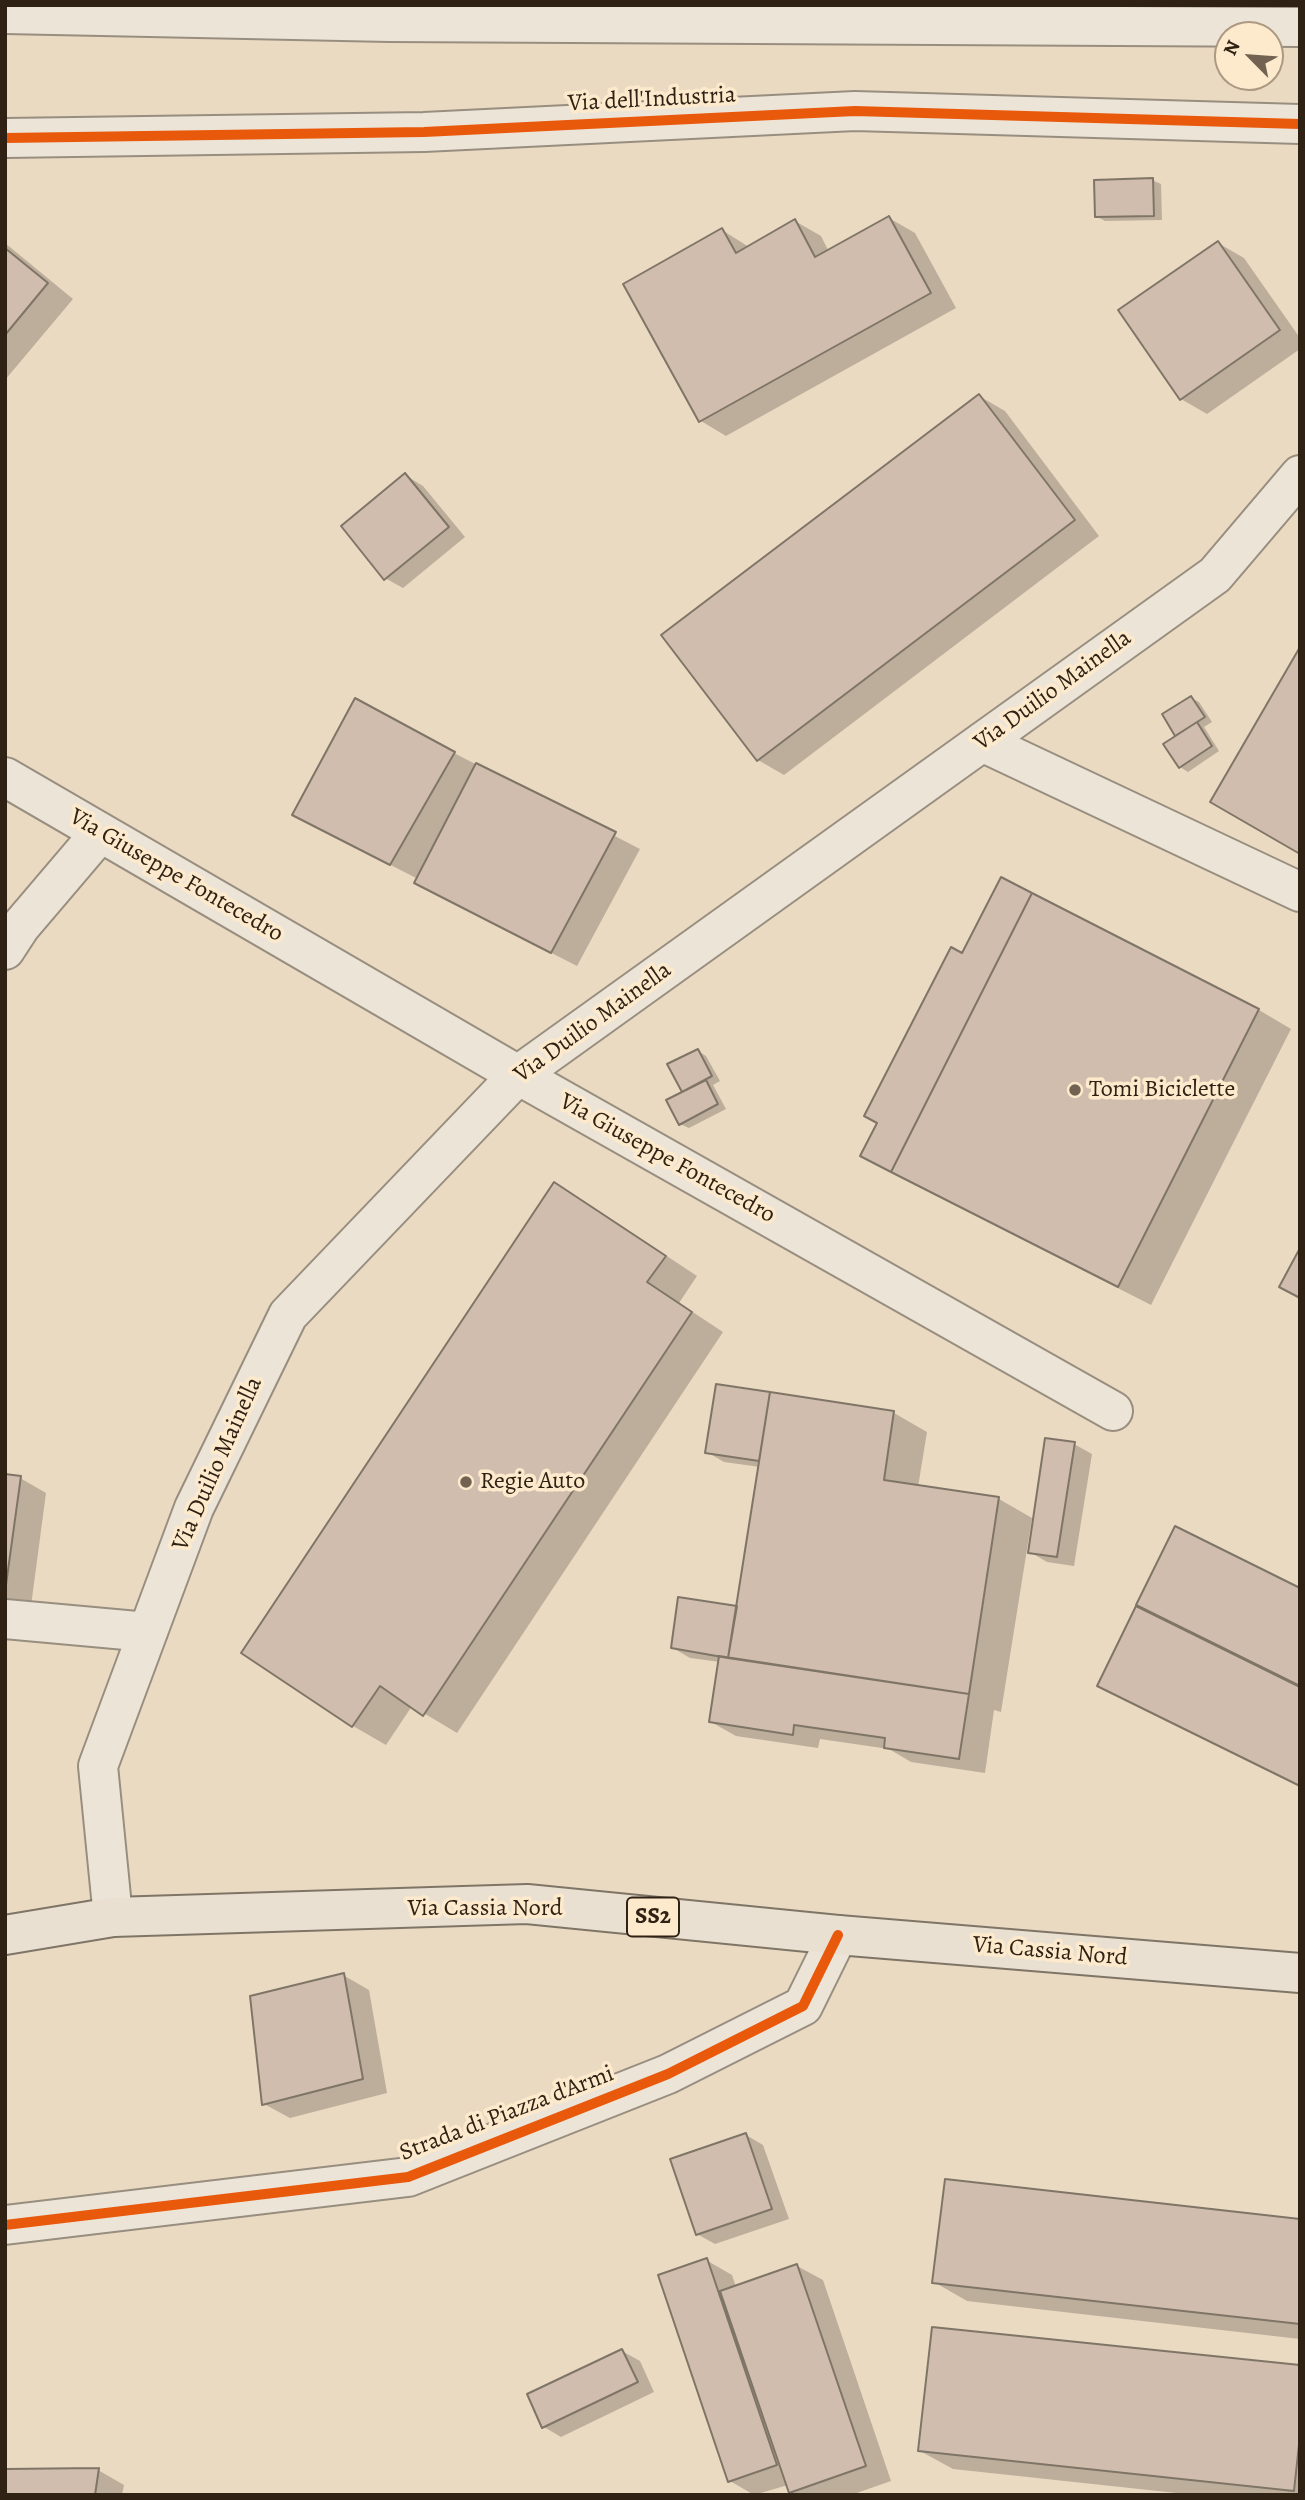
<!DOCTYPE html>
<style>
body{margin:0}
#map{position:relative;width:1305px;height:2500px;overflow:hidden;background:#ebdac2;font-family:Alegreya,serif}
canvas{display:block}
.frame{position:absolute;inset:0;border:7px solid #2f2214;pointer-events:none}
.north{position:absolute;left:1214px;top:21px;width:70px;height:70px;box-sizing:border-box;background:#fde9cc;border:2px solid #ab9982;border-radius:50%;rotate:295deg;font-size:19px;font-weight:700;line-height:28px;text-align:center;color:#2f2214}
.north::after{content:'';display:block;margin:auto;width:24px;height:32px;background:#716251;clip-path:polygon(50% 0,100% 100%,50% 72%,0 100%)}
</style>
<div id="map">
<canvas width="1305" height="2500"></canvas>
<div class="frame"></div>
<div class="north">N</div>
</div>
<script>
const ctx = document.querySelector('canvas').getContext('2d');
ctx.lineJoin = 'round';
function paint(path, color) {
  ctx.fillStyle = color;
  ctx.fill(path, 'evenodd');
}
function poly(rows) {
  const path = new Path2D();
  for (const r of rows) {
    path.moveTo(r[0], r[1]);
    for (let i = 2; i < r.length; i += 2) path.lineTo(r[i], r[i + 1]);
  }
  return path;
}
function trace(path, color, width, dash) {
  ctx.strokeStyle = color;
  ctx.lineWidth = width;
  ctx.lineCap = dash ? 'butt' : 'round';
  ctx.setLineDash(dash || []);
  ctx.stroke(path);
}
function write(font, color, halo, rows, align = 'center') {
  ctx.font = font + ' Alegreya,serif';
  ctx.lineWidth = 7;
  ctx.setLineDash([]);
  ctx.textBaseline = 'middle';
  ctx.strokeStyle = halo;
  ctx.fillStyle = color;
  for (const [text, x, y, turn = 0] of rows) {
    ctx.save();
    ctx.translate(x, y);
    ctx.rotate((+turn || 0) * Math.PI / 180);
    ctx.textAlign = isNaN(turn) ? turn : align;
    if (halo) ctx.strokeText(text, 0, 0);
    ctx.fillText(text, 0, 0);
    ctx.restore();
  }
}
const shadow = poly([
 [1152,180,1161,184,1162,220,1105,221,1096,216],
 [889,218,915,233,956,308,726,436,701,421,625,285,722,230,749,247,795,221,821,236,829,252],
 [5,243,73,299,5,380],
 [1218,243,1244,258,1300,338,1300,349,1207,414,1181,399],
 [979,396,1005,411,1099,536,784,775,758,760],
 [405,475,423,486,465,537,403,588,385,578],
 [1191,698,1199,702,1212,722,1204,727,1219,751,1188,772,1180,767,1178,737,1164,715],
 [454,753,640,849,577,966,442,897,418,879,320,829],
 [1001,879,1259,1010,1291,1029,1151,1305,918,1186,963,955],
 [698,1051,706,1056,720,1081,713,1085,726,1109,689,1128,680,1124,684,1093,670,1065],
 [555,1184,587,1203,697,1276,679,1303,723,1332,457,1733,412,1706,386,1745,353,1726,244,1652],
 [717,1386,894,1413,927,1432,918,1487,999,1499,1032,1518,1001,1712,994,1710,985,1773,911,1762,889,1749,820,1739,818,1748,736,1736,711,1722,720,1662,690,1658,673,1648,738,1608,760,1467,724,1462,707,1452],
 [1074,1444,1092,1454,1074,1566,1047,1562,1030,1552],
 [5,1476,20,1478,46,1493,31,1606,5,1603],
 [1176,1528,1300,1590,1300,1786,1099,1685],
 [343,1975,369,1990,387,2093,290,2118,264,2104],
 [746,2135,763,2145,789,2219,715,2244,697,2234],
 [1300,2221,1300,2339,967,2301,934,2282],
 [706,2260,732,2275,736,2287,797,2266,823,2280,891,2481,851,2495,795,2495,791,2492,788,2485,754,2495,730,2481],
 [622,2351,640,2361,654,2392,561,2437,544,2427],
 [1300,2367,1300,2495,1195,2495,953,2469,920,2451],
 [98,2470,124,2485,122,2495,5,2495]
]);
const building = poly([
 [1153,178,1154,216,1095,217,1094,180,1153,178],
 [889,216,931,293,699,422,623,284,722,228,736,253,795,219,815,257,889,216],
 [1218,241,1280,330,1180,400,1118,310,1218,241],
 [5,248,48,283,5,335,5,248],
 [979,394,1075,520,757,761,661,635,979,394],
 [405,473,449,527,384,580,341,526,405,473],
 [1300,647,1300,854,1210,802,1300,647],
 [1191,696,1205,717,1175,736,1162,714,1191,696],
 [355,698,455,752,390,865,292,815,355,698],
 [1197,722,1212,746,1179,768,1163,744,1197,722],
 [476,763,616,832,551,953,414,883,476,763],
 [1001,877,1032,893,891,1172,860,1156,877,1123,864,1116,951,947,962,953,1001,877],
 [1032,893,1259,1009,1118,1287,891,1172,1032,893],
 [698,1049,712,1076,682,1092,667,1064,698,1049],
 [706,1080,718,1104,679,1125,666,1100,706,1080],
 [554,1182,666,1256,647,1282,692,1312,423,1716,380,1686,352,1727,241,1653,554,1182],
 [1300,1248,1300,1298,1279,1287,1300,1248],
 [716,1384,770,1392,759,1461,705,1453,716,1384],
 [770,1392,894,1411,884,1480,999,1497,969,1694,728,1658,770,1392],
 [1045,1438,1075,1442,1057,1557,1028,1553,1045,1438],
 [5,1474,21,1476,5,1592,5,1474],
 [1175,1526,1300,1588,1300,1686,1136,1605,1175,1526],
 [678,1597,737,1606,728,1658,671,1648,678,1597],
 [1136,1606,1300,1687,1300,1786,1097,1686,1136,1606],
 [719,1656,969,1694,959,1759,884,1748,885,1738,794,1725,793,1735,709,1722,719,1656],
 [344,1973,363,2079,262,2105,250,1996,344,1973],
 [746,2133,772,2209,696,2235,670,2159,746,2133],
 [945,2179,1300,2219,1300,2324,932,2283,945,2179],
 [707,2258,777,2465,728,2482,658,2275,707,2258],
 [797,2264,866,2466,789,2493,720,2291,797,2264],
 [932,2327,1300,2365,1300,2435,1294,2491,918,2451,932,2327],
 [622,2349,638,2382,542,2428,527,2394,622,2349],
 [99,2468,95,2495,5,2495,5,2469,99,2468]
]);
const minor = poly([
 [5,14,390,22,1300,27],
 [5,138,424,132,855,111,1300,124],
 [982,742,1300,892],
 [5,777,518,1075,1113,1411],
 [5,950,20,927,100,833],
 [5,1619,148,1632],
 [113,1917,98,1766,194,1508,288,1315,518,1075,1215,575,1300,475],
 [5,2225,408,2177,668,2074,803,2006,838,1935]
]);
const major = poly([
 [5,1935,113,1917,527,1904,838,1935,1300,1973]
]);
const cycleway = poly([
 [5,138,424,132,855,111,1300,124],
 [5,2225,408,2177,668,2074,803,2006,838,1935]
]);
const markers = [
 [1075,1090,7,"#716251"],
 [466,1482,7,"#716251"]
];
const shields = [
 [653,1917,52]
];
const shieldNames = [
 ["SS2",653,1917]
];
const streetNames = [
 ["Via dell'Industria",652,100,-3],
 ["Via Duilio Mainella",1053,691,-36],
 ["Via Giuseppe Fontecedro",176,876,30],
 ["Via Duilio Mainella",593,1023,-36],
 ["Via Giuseppe Fontecedro",667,1159,29],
 ["Via Duilio Mainella",218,1464,-66],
 ["Via Cassia Nord",485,1909],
 ["Via Cassia Nord",1050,1952,5],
 ["Strada di Piazza d'Armi",507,2114,-21]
];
const poiNames = [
 ["Tomi Biciclette",1089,1090],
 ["Regie Auto",480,1482]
];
paint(shadow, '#0003');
paint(building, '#d1bdad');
trace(building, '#7f7567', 2);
trace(minor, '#988e7f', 42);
trace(major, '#7f7567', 42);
trace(minor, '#ede4d8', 38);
trace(major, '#eae0d1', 38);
trace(cycleway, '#e8590c', 10);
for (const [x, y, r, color] of markers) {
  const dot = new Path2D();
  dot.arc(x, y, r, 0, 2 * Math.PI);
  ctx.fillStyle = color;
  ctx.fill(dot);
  trace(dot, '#fde9cc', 2.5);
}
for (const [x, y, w] of shields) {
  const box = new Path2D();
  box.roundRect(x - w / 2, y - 19.5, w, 39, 5);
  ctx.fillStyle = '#fde9cc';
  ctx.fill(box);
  trace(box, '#2f2214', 2);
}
write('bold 23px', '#2f2214', null, shieldNames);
write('24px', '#2f2214', '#fde9cc', streetNames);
write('24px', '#2f2214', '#fde9cc', poiNames, 'left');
</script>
